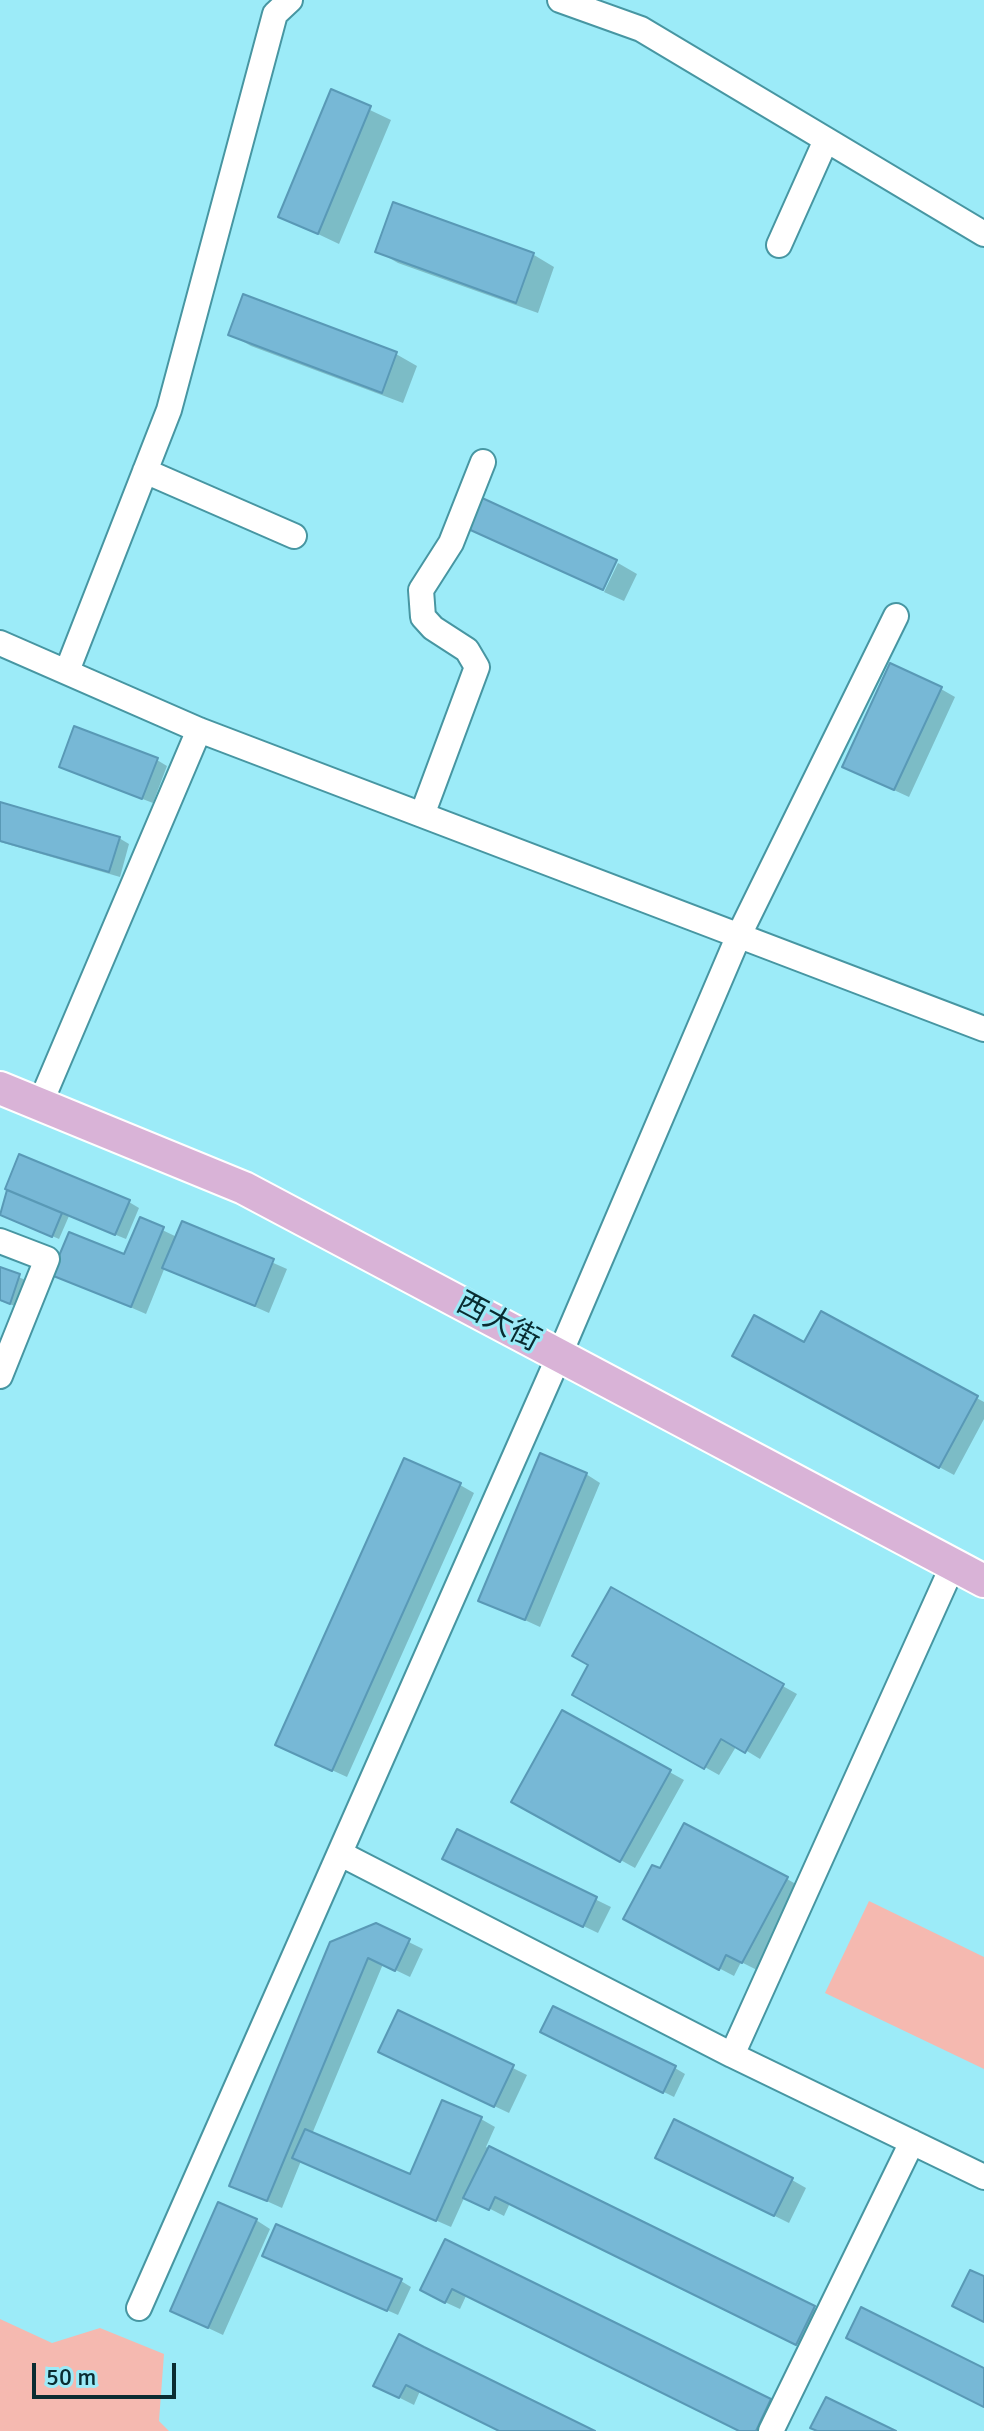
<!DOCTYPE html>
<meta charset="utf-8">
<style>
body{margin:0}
#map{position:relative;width:984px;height:2431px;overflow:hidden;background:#9cebf8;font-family:Signika,sans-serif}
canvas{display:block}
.scale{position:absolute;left:32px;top:2363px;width:144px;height:36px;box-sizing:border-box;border:4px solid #092c31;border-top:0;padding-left:10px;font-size:24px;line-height:28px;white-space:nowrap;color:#092c31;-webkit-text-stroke:6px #9cebf8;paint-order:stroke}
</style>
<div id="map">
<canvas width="984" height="2431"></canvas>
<div class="scale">50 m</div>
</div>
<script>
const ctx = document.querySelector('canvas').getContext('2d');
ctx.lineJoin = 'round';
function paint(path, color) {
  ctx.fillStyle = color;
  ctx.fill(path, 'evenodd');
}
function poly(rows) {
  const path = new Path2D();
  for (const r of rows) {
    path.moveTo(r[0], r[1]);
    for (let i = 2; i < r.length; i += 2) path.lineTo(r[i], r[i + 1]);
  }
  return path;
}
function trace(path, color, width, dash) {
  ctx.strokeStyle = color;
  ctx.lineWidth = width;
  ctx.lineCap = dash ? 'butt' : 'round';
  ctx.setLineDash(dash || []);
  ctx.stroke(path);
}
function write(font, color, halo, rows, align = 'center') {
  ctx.font = font + ' Signika,"Noto Sans SC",sans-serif';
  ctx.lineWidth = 6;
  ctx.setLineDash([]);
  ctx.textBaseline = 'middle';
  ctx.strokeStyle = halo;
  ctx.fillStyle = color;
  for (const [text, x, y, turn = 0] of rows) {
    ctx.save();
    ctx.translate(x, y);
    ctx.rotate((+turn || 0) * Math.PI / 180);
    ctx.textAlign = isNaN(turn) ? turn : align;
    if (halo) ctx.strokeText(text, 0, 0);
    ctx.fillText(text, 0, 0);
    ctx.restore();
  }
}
const green = poly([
 [869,1901,984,1957,984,2069,825,1993],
 [0,2319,52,2343,100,2328,164,2354,159,2421,169,2431,0,2431]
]);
const shadow = poly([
 [332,92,391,120,339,244,280,216],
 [394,205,534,255,554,267,538,313,398,263,377,251],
 [230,334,396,354,417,366,403,403,251,346],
 [468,527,614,561,601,590],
 [618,563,637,574,624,601,604,592],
 [941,689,955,697,909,797,859,774],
 [157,760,167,766,153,803,72,772],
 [0,804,119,838,129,844,120,877,0,842],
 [10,1190,129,1202,139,1208,126,1239,69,1216,59,1239,0,1213],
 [141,1220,177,1237,183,1223,287,1269,269,1313,165,1267,146,1314,54,1274,126,1257],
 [0,1269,30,1282,21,1308,0,1301],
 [822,1314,984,1402,984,1419,954,1475,748,1364,805,1344],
 [586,1474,600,1483,540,1627,481,1600],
 [460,1485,474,1493,347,1777,292,1752],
 [611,1590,797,1694,760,1759,737,1745,719,1775,574,1694,591,1664],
 [563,1713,684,1780,635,1868,514,1801],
 [458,1832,611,1907,598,1933,459,1866],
 [661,1871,787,1879,801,1887,757,1970,741,1962,734,1976,640,1927],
 [376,1926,423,1949,410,1977,383,1964,312,2134,411,2177,481,2119,495,2127,486,2147,828,2316,811,2351,510,2203,504,2216,465,2196,451,2227,301,2161,282,2208,231,2185],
 [399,2012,527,2075,509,2113,395,2059],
 [553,2037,675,2068,685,2074,674,2097],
 [672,2165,792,2180,806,2188,789,2223],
 [256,2220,270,2229,223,2335,172,2311],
 [446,2241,784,2409,774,2431,741,2431,466,2296,460,2309,436,2298],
 [275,2261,401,2281,411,2287,398,2315],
 [400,2337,591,2431,501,2431,420,2391,414,2405,390,2393]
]);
const building = poly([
 [331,89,371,106,318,234,278,217,331,89],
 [393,202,534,253,516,303,375,252,393,202],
 [243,294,397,352,382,393,228,335,243,294],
 [480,497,617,560,603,590,466,528,480,497],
 [890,663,942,687,894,790,842,767,890,663],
 [74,726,158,758,142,799,59,767,74,726],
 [0,802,120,837,109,872,0,841,0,802],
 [19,1154,130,1200,115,1235,5,1189,19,1154],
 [7,1190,62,1213,52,1237,0,1215,7,1190],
 [140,1217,164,1227,131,1307,51,1275,69,1232,124,1254,140,1217],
 [182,1221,274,1259,255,1306,162,1268,182,1221],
 [0,1267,20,1274,10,1304,0,1300,0,1267],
 [821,1311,978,1396,939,1468,732,1356,754,1315,804,1342,821,1311],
 [540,1453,587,1473,525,1620,478,1601,540,1453],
 [404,1458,461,1483,332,1771,275,1745,404,1458],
 [611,1587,784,1684,745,1753,721,1739,704,1769,572,1695,588,1665,572,1656,611,1587],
 [562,1710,671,1770,620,1862,511,1802,562,1710],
 [684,1823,788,1877,742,1963,726,1955,719,1970,623,1919,652,1865,660,1868,684,1823],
 [457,1829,597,1897,583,1927,442,1859,457,1829],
 [376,1923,410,1939,395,1971,368,1958,267,2201,229,2186,330,1942,376,1923],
 [553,2006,676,2066,663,2093,540,2032,553,2006],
 [398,2010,514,2065,494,2107,378,2052,398,2010],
 [442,2100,482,2117,436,2221,292,2158,305,2129,410,2174,442,2100],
 [674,2119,793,2178,774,2216,655,2158,674,2119],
 [489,2146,815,2306,796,2345,495,2197,489,2210,463,2198,489,2146],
 [218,2202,257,2219,208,2328,170,2311,218,2202],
 [276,2224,402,2279,387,2311,262,2256,276,2224],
 [445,2239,771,2399,756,2431,739,2431,452,2289,445,2303,420,2290,445,2239],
 [970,2270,984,2276,984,2322,952,2306,970,2270],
 [861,2307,984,2368,984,2407,846,2338,861,2307],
 [399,2334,424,2347,595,2431,499,2431,406,2385,399,2398,373,2386,399,2334],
 [826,2397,896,2431,817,2431,810,2428,826,2397]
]);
const minor = poly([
 [560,0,641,29,984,234],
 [779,245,826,140],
 [145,471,294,536],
 [0,643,199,730,984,1029],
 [67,671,169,410,275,14,290,0],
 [422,815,477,667,467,650,433,628,423,617,421,590,451,543,483,462],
 [40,1104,199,730],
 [0,1241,47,1259,0,1376],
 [341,1854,732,2055,984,2177],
 [732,2055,953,1565],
 [139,2308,559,1356,739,935,896,616],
 [771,2431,912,2142]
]);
const major = poly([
 [0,1088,244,1188,984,1581]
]);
const streetNames = [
 ["西大街",498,1323,28]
];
paint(green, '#f5b9b0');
paint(shadow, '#0003');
paint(building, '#77b8d6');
trace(building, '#5999b6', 2);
trace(minor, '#4796a2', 28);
trace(major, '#fff', 36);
trace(minor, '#fff', 24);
trace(major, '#d9b3d7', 32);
write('30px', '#092c31', '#9cebf8', streetNames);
</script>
